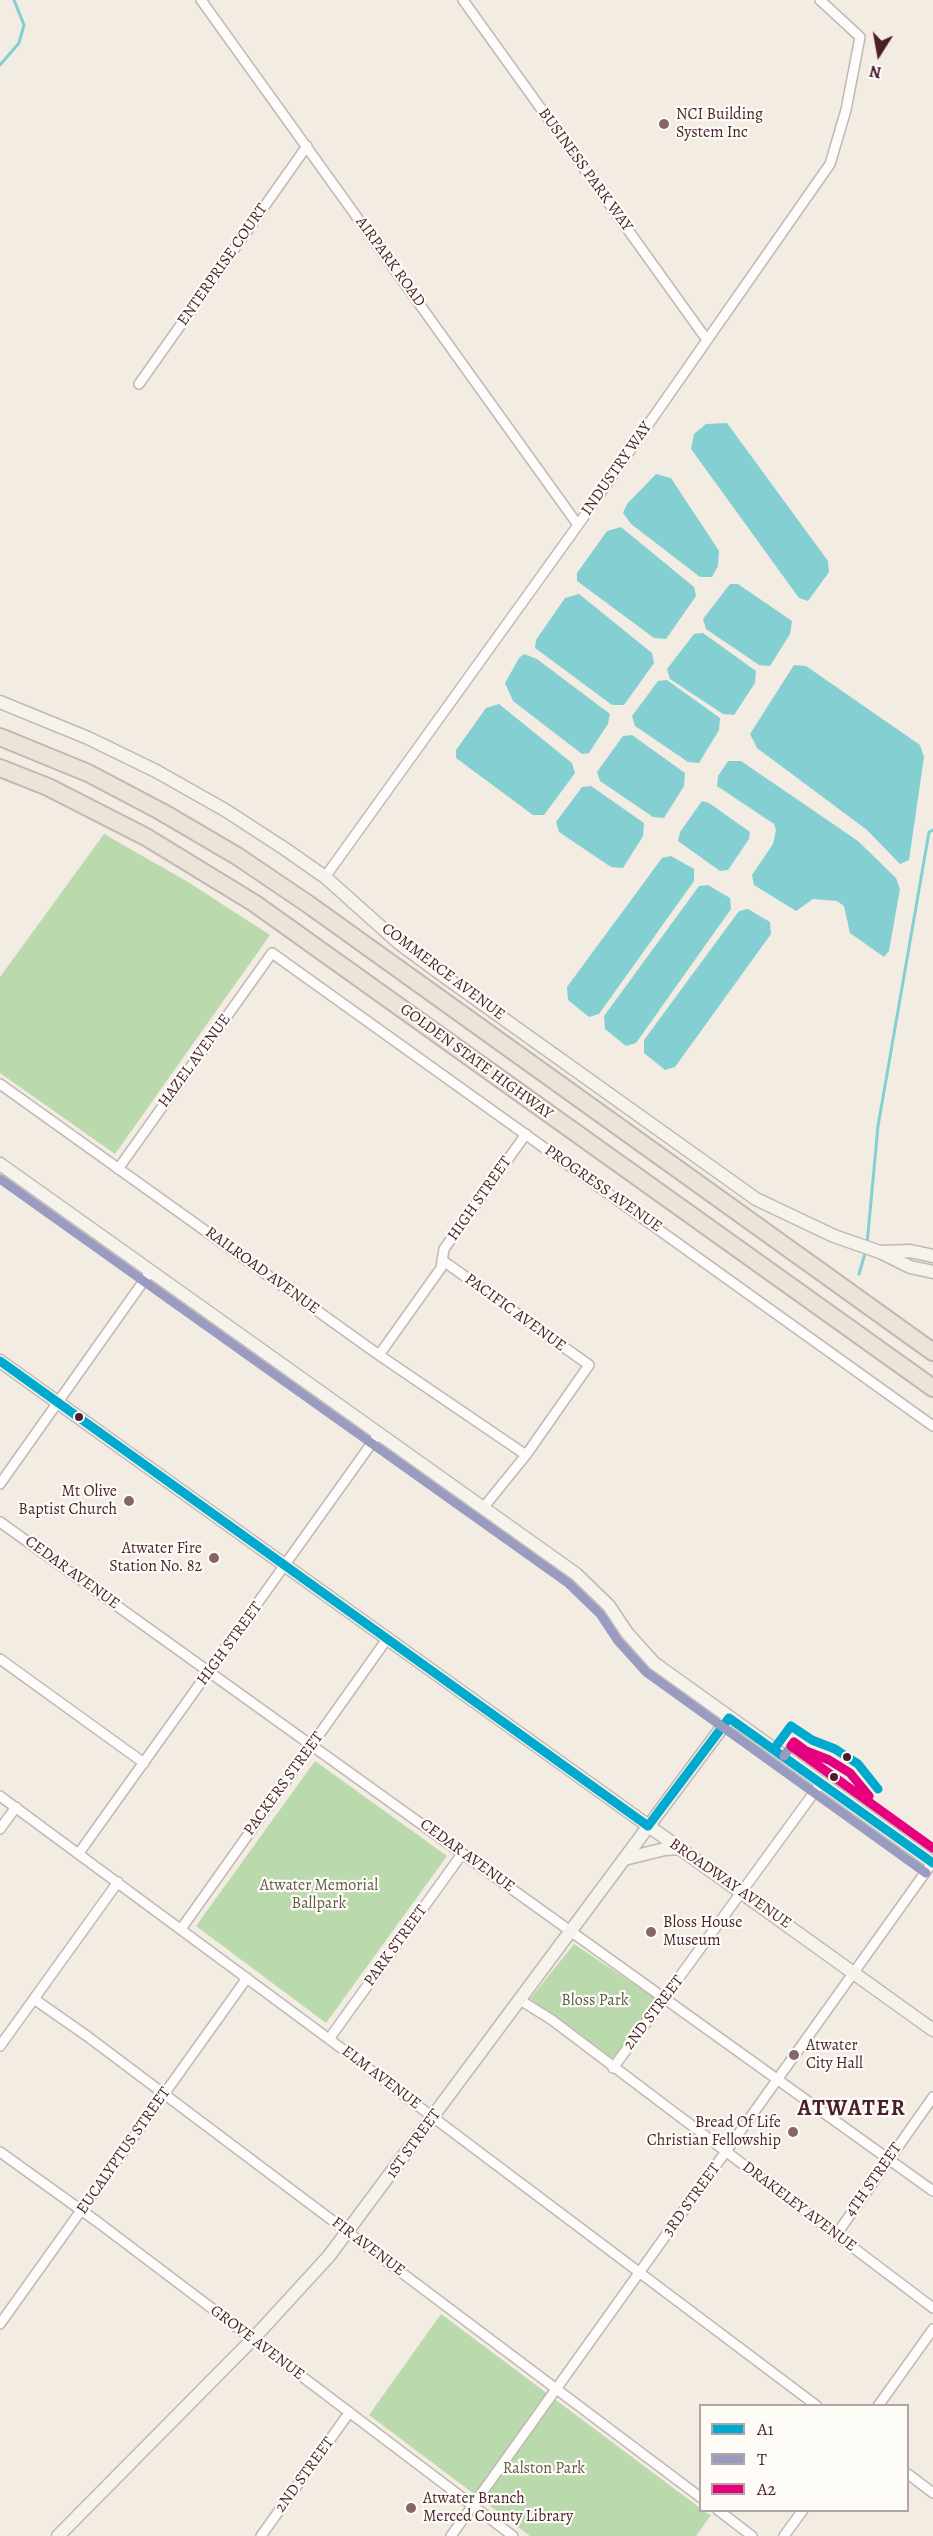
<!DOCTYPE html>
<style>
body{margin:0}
#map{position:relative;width:933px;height:2536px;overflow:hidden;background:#f3ece3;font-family:Alegreya,serif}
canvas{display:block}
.legend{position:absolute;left:699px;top:2404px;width:210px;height:108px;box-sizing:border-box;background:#fdfcf7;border:2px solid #b5a4a5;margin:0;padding:8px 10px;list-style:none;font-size:18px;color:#4a1f2b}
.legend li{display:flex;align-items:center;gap:12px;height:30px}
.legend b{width:30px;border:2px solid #b5a4a5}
.north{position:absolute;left:849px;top:24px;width:60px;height:60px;-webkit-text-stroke:4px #fdfcf7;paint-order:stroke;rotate:191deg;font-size:16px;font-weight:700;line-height:24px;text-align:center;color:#4a1f2b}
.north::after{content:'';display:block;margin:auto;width:21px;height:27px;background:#4a1f2b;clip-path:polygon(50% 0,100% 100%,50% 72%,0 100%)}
</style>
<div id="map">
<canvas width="933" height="2536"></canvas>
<ul class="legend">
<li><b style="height:8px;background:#00a9ce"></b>A1</li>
<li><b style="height:8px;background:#999bc1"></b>T</li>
<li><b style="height:8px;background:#e5007d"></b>A2</li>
</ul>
<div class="north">N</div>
</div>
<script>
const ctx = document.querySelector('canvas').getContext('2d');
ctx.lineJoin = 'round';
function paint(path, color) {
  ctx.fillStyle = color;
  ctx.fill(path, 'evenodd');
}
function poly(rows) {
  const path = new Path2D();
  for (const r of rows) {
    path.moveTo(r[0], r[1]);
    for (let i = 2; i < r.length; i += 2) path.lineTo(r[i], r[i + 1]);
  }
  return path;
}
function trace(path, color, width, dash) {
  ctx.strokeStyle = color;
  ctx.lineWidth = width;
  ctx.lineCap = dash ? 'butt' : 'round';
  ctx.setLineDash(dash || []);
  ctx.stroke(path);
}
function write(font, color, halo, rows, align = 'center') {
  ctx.font = font + ' Alegreya,serif';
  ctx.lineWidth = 4.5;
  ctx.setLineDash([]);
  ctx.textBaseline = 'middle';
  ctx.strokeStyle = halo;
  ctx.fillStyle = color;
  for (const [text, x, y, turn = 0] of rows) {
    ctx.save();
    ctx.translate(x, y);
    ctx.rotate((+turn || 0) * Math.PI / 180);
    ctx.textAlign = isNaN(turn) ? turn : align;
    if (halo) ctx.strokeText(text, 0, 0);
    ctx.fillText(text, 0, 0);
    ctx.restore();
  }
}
const green = poly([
 [104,834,188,882,270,935,115,1154,0,1073,0,977],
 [315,1761,447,1856,326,2023,196,1926],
 [574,1944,661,2002,615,2060,530,1999],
 [441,2314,700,2508,700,2510,711,2515,696,2536,530,2536,369,2415]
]);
const water = poly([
 [727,423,828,561,829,572,808,601,799,598,691,449,694,434,706,424],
 [656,474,671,478,719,551,718,566,712,577,700,577,631,524,623,513,627,504],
 [621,527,694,587,696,596,666,639,654,638,577,581,577,573,607,531],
 [730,584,738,584,792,621,790,634,770,666,759,665,706,629,703,619],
 [579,594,652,653,654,663,624,705,612,705,535,648,536,640,565,598],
 [703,633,756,671,755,683,734,715,723,714,670,679,667,669,694,634],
 [524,654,537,659,610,714,608,724,589,753,582,754,513,701,505,683,519,658],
 [794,665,806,666,920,745,924,757,909,860,900,864,867,830,757,748,750,734],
 [667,680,720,718,719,730,699,763,688,762,635,726,632,716,658,681],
 [499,704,572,763,575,773,544,815,533,815,456,758,456,750,486,708],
 [632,735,685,773,684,786,664,818,653,817,600,781,597,772,623,736],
 [728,761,741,761,858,841,896,878,900,889,889,951,884,957,850,933,844,906,837,901,813,899,796,911,754,885,752,875,773,844,776,830,774,824,717,786,718,776],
 [591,786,644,823,643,836,623,868,611,867,559,832,556,822,582,787],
 [702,801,709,803,750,832,749,839,728,870,720,871,678,841,680,832],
 [671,856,694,869,694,881,599,1014,589,1017,568,1000,567,987,662,858],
 [708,885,730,898,731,909,636,1043,626,1046,605,1029,604,1016,699,886],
 [748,909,770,922,771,934,675,1067,665,1070,644,1053,644,1040,739,911]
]);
const stream = poly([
 [0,65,19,43,24,25,14,0],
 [867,1244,878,1126,929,832,933,830],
 [859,1274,866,1250]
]);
const street = poly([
 [201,0,578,525],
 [463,0,707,340],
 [139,384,307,146],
 [325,877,578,525,830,164,846,110,860,37,820,0],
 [0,1084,379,1355,526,1455],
 [118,1169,272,953,933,1426],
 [442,1260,589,1365,526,1455,483,1508],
 [379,1355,441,1268,444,1249,526,1134],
 [0,1484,150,1272],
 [0,1522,933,2191],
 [0,1659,144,1763],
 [0,1796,329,2039,817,2406],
 [0,1829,16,1807],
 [79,1853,379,1433],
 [181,1929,387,1639],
 [34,1999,87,2036,700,2497],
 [520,2000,552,2020,933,2308],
 [329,2039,462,1854],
 [0,2046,118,1882],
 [613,2068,821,1783],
 [0,2152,99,2223,513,2536],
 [836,2235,933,2097],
 [0,2324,247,1978],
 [878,2406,933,2329],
 [908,2474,933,2493],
 [718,2510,752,2536],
 [261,2536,349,2413],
 [451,2536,932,1863],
 [784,2536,803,2510]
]);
const secondary = poly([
 [0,702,88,738,156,771,225,810,285,849,325,877,400,944,445,977,756,1199,834,1236,880,1252,910,1267,933,1272],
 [0,1164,576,1574,609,1606,627,1633,654,1663,933,1863],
 [881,1252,910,1251,933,1256],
 [0,1361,933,2030],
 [624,1859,665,1849,680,1848],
 [58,2536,252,2340,329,2256,729,1718]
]);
const highway = poly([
 [0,737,88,773,162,812,237,856,308,904,933,1352],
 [0,768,48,787,146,837,254,903,933,1388]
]);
const bus1 = poly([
 [0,1361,648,1826,729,1718,933,1863],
 [774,1749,791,1726,812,1740,835,1749,858,1764,878,1789]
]);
const bus2 = poly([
 [0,1179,568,1583,600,1614,618,1641,646,1672,926,1873],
 [784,1756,794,1742,806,1751,829,1760,850,1773,869,1796]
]);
const bus3 = poly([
 [869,1796,850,1773,829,1760,806,1751,794,1742,791,1746,933,1848]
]);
const markers = [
 [664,124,6,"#85676b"],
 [79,1417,5,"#4a1f2b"],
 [129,1501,6,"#85676b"],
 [214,1558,6,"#85676b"],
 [847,1757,5,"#4a1f2b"],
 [834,1777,5,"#4a1f2b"],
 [651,1932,6,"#85676b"],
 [794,2055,6,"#85676b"],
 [793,2132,6,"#85676b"],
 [411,2508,6,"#85676b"]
];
const poiNames = [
 ["NCI Building",676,115],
 ["System Inc",676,133],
 ["Mt Olive",117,1492,"right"],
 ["Baptist Church",117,1510,"right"],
 ["Atwater Fire",202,1549,"right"],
 ["Station No. 82",202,1567,"right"],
 ["Bloss House",663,1923],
 ["Museum",663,1941],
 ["Atwater",806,2046],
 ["City Hall",806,2064],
 ["Bread Of Life",781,2123,"right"],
 ["Christian Fellowship",781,2141,"right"],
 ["Atwater Branch",423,2499],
 ["Merced County Library",423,2517]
];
const streetNames = [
 ["BUSINESS PARK WAY",585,170,54],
 ["AIRPARK ROAD",390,262,54],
 ["ENTERPRISE COURT",223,265,-55],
 ["INDUSTRY WAY",617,469,-55],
 ["COMMERCE AVENUE",443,972,37],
 ["HAZEL AVENUE",195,1061,-54],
 ["GOLDEN STATE HIGHWAY",476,1062,36],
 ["PROGRESS AVENUE",603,1189,35],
 ["HIGH STREET",480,1199,-55],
 ["RAILROAD AVENUE",262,1271,36],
 ["PACIFIC AVENUE",515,1313,36],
 ["CEDAR AVENUE",72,1573,36],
 ["HIGH STREET",230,1644,-54],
 ["PACKERS STREET",284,1784,-54],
 ["CEDAR AVENUE",467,1856,36],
 ["BROADWAY AVENUE",730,1884,35],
 ["PARK STREET",396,1946,-54],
 ["2ND STREET",654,2013,-53],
 ["ELM AVENUE",381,2078,37],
 ["1ST STREET",414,2144,-54],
 ["EUCALYPTUS STREET",124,2151,-55],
 ["4TH STREET",874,2180,-55],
 ["3RD STREET",692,2200,-54],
 ["DRAKELEY AVENUE",799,2207,37],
 ["FIR AVENUE",368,2247,37],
 ["GROVE AVENUE",257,2343,37],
 ["2ND STREET",305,2475,-54]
];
const parkNames = [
 ["Atwater Memorial",319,1886],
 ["Ballpark",319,1904],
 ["Bloss Park",595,2001],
 ["Ralston Park",544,2469]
];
const districtNames = [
 ["ATWATER",852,2110]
];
paint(green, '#bad9ad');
paint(water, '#84cfd2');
trace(stream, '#84cfd2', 3);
trace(street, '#c1b8b4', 12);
trace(secondary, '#c1b8b4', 15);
trace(highway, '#c1b8b4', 20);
trace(street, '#fdfcfb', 9);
trace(secondary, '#f6f2ec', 12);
trace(highway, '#ebe4d8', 16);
trace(bus1, '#00a9ce', 9);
trace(bus2, '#999bc1', 9);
trace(bus3, '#e5007d', 9);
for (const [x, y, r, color] of markers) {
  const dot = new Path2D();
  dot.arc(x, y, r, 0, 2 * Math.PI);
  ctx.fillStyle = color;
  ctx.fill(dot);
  trace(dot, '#fdfcf7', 2);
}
write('16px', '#4a1f2b', '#fdfcf7', poiNames, 'left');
write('16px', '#4a1f2b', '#fdfcf7', streetNames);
write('16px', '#615b49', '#fdfcf7', parkNames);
ctx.letterSpacing = '1.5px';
write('bold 22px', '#4a1f2b', '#fdfcf7', districtNames);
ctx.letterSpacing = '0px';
</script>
